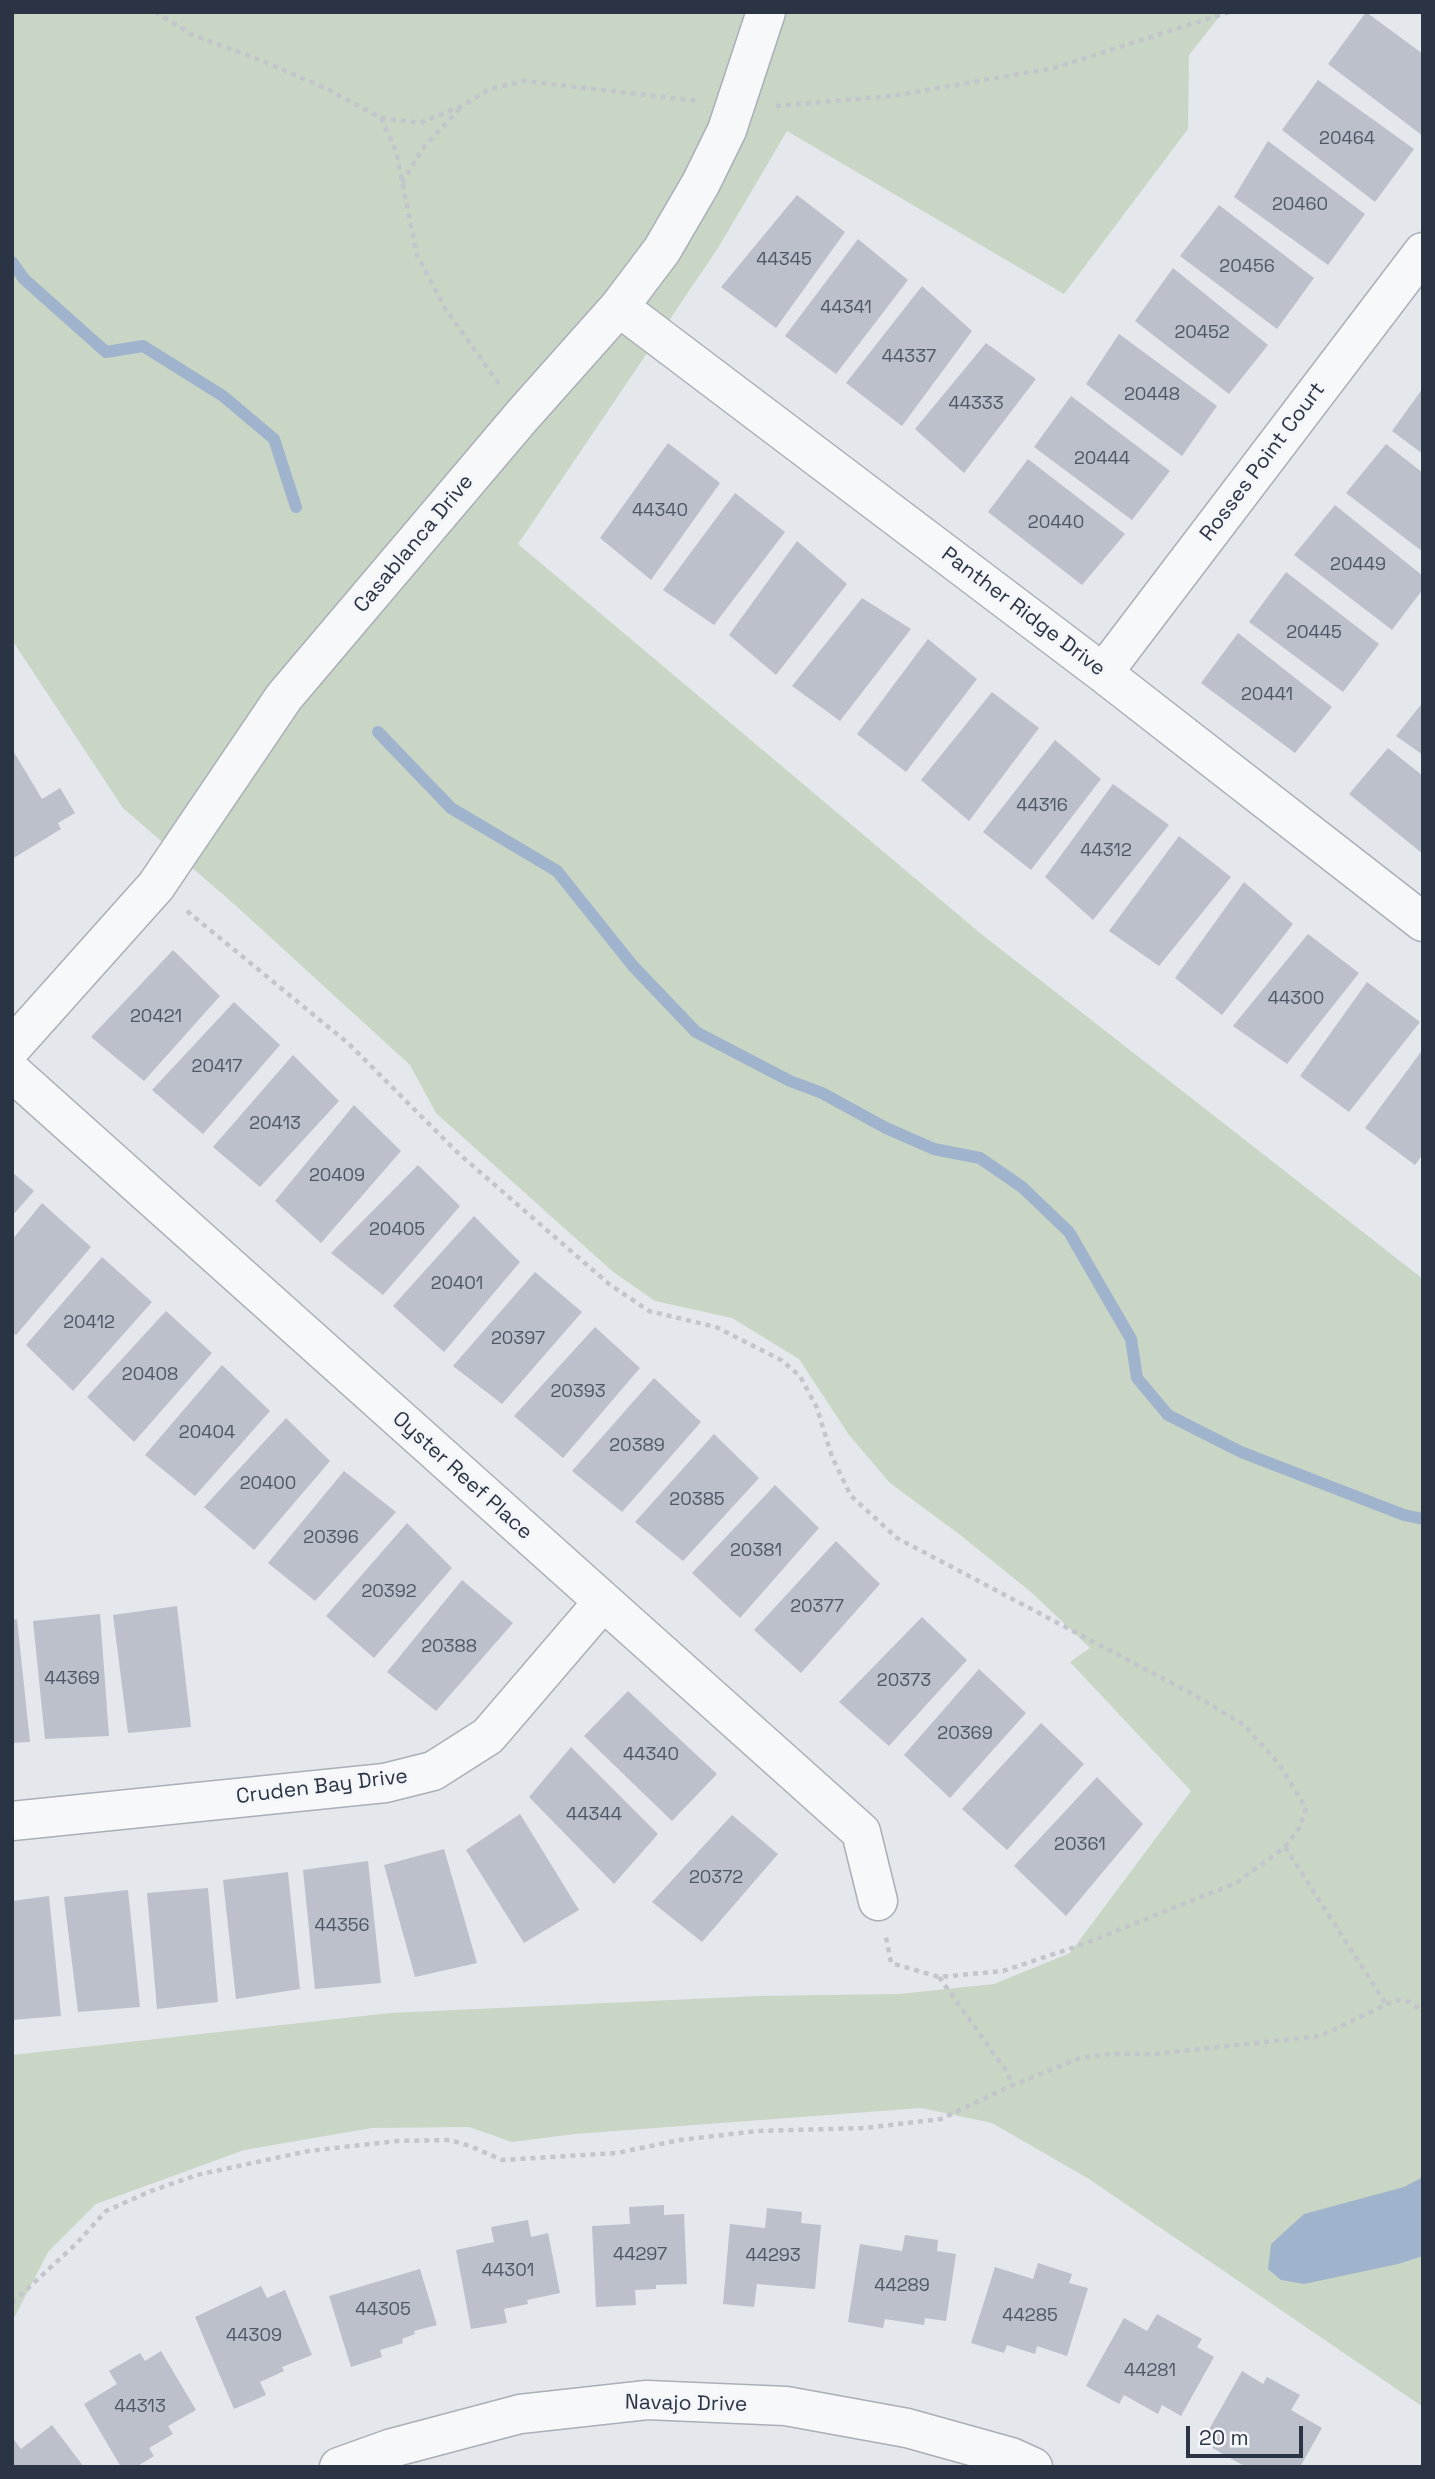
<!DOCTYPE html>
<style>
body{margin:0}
#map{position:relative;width:1435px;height:2479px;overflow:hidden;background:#e4e7ec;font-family:"Space Grotesk",sans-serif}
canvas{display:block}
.frame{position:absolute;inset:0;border:14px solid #2b3445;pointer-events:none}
.scale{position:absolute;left:1186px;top:2426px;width:117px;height:32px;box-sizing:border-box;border:4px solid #2b3445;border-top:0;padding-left:9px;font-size:21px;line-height:24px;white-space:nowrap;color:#2b3445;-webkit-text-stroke:5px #f4f6f9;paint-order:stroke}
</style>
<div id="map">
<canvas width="1435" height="2479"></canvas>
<div class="frame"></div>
<div class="scale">20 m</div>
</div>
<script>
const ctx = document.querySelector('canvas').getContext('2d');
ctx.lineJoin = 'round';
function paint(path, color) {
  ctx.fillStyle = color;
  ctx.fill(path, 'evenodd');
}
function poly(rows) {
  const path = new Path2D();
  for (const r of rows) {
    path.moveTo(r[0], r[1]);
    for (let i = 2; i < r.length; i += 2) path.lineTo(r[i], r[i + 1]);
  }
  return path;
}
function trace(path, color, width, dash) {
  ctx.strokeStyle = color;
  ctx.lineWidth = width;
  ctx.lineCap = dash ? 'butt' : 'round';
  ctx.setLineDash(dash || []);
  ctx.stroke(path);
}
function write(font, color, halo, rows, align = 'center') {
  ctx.font = font + ' "Space Grotesk",sans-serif';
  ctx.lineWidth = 6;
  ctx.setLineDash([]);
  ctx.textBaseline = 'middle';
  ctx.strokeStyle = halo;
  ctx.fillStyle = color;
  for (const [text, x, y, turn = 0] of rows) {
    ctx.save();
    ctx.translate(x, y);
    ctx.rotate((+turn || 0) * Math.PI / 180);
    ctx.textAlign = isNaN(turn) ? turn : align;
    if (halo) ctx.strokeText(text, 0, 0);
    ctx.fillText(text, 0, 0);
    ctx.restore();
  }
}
const green = poly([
 [12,12,1223,12,1189,55,1188,129,1064,294,787,131,718,248,518,544,980,933,1423,1279,1423,2407,1089,2179,992,2123,921,2108,575,2134,512,2142,469,2127,372,2128,244,2150,96,2204,48,2252,12,2322,12,2055,390,2013,758,1996,899,1994,994,1984,1070,1953,1191,1791,1070,1662,1090,1648,1031,1592,959,1534,890,1483,849,1435,799,1359,732,1318,655,1301,612,1271,436,1113,410,1065,234,904,123,808,12,640]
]);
const water = poly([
 [1423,2177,1423,2256,1398,2264,1304,2284,1281,2280,1268,2269,1271,2244,1304,2214,1404,2187]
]);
const stream = poly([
 [12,262,24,279,106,352,143,346,223,396,274,439,296,507],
 [378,732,451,808,557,871,633,966,696,1032,790,1081,822,1093,886,1128,934,1149,980,1158,1022,1187,1069,1232,1131,1339,1137,1378,1168,1415,1241,1452,1404,1515,1423,1519]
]);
const building = poly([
 [1366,12,1423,54,1423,136,1328,64],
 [1318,80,1414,149,1375,202,1282,130],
 [1268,141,1365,214,1328,265,1234,197],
 [797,195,845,232,776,328,721,287],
 [1219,205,1314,278,1277,329,1180,256],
 [858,239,908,280,836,374,785,336],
 [1173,268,1268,345,1229,394,1135,321],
 [922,286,972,331,902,426,846,383],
 [1119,334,1217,406,1182,456,1086,384],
 [986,343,1036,379,964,473,915,429],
 [1423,388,1423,454,1392,431],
 [1071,396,1170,471,1132,520,1034,447],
 [668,443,720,483,651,580,600,538],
 [1386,444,1423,473,1423,552,1346,493],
 [1028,459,1125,534,1082,585,988,512],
 [735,493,785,532,714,625,663,590],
 [1335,505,1423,576,1423,589,1392,630,1294,555],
 [797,541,847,584,776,675,729,635],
 [1286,572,1379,644,1343,692,1249,622],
 [862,598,911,629,840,721,792,686],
 [1238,633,1332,707,1295,753,1201,683],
 [928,639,977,679,906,772,857,734],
 [992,692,1039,728,969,821,921,780],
 [1423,702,1423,755,1396,736],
 [1055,740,1101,779,1031,870,983,832],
 [1388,748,1423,776,1423,854,1349,794],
 [12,749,42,799,60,788,75,813,58,823,61,829,12,859],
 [1113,784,1169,825,1093,920,1045,877],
 [1179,836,1231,877,1159,966,1109,931],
 [1244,882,1293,924,1222,1015,1175,978],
 [1308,934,1359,973,1287,1064,1233,1026],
 [173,950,220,996,144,1081,91,1037],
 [1367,982,1420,1022,1349,1112,1300,1076],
 [234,1002,280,1045,203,1134,152,1090],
 [1423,1049,1423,1154,1415,1165,1365,1128],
 [293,1055,339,1101,260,1187,213,1147],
 [354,1105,401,1151,321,1243,275,1201],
 [418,1165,460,1206,383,1295,331,1253],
 [12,1172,34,1191,12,1216],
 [42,1203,91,1247,16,1335,12,1333,12,1240],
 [474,1216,520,1262,444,1352,393,1306],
 [102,1257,152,1302,73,1391,26,1345],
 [535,1272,582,1312,502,1404,453,1366],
 [166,1311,212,1353,134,1442,87,1397],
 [595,1327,640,1368,563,1458,514,1416],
 [222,1365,270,1411,195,1496,145,1455],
 [654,1378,701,1422,622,1512,572,1471],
 [286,1418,330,1461,254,1550,204,1507],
 [714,1434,759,1478,683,1561,635,1522],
 [344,1471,396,1512,315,1601,268,1563],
 [775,1485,819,1528,740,1618,692,1573],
 [407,1523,452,1568,374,1658,326,1616],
 [836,1541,880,1584,801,1673,754,1630],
 [462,1580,513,1623,436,1711,387,1672],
 [177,1606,191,1727,128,1733,113,1615],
 [100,1614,109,1736,45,1739,33,1621],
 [922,1617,967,1660,889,1746,839,1702],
 [17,1619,30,1742,12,1743,12,1620],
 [979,1669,1026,1713,950,1798,904,1755],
 [628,1691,717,1774,672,1821,584,1736],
 [1041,1723,1084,1764,1007,1850,962,1809],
 [571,1747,658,1834,614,1884,529,1797],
 [1097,1777,1143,1824,1066,1916,1014,1866],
 [520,1814,579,1910,524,1943,466,1850],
 [732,1815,778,1854,702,1942,652,1902],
 [444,1849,477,1963,415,1977,384,1865],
 [368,1861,381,1983,315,1989,303,1870],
 [288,1872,300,1989,236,1999,223,1880],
 [208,1888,218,2002,157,2009,147,1893],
 [128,1890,140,2007,78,2012,64,1897],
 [49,1896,61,2016,12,2020,12,1901],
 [664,2205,664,2215,684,2214,687,2284,656,2285,656,2289,635,2290,636,2305,596,2307,592,2226,630,2224,629,2207],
 [767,2208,802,2212,801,2223,821,2225,815,2289,757,2284,754,2307,723,2304,730,2224,765,2228],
 [528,2220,531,2237,548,2233,560,2293,527,2300,528,2304,504,2309,507,2323,471,2329,456,2250,494,2242,491,2227],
 [905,2235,938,2240,937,2251,956,2254,946,2321,925,2318,924,2325,885,2319,883,2328,848,2322,860,2244,902,2251],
 [1038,2263,1072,2274,1069,2283,1088,2288,1067,2356,1037,2346,1035,2354,1007,2345,1004,2353,971,2343,995,2267,1033,2279],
 [420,2269,437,2325,414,2331,415,2334,402,2339,403,2343,380,2350,382,2357,351,2367,329,2296],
 [261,2286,267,2298,285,2290,312,2355,282,2367,284,2371,260,2382,266,2395,234,2409,195,2317],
 [1157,2314,1202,2339,1197,2347,1214,2357,1181,2416,1162,2405,1158,2414,1124,2395,1119,2404,1086,2386,1124,2318,1147,2331],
 [161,2351,196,2410,168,2426,173,2434,149,2448,154,2456,136,2467,121,2467,84,2404,117,2384,109,2371,140,2353,145,2361],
 [1242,2371,1263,2384,1267,2377,1300,2395,1291,2410,1322,2428,1300,2467,1246,2467,1202,2442],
 [52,2425,84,2467,12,2467,12,2437,21,2449]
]);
const path = poly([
 [155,12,191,34,265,62,329,90,381,118,420,123,462,106,490,89,524,81,698,101],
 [776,106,892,96,1054,68,1229,12],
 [381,118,396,151,417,255,445,308,499,384],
 [402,183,423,148,461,107],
 [187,911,349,1044,458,1153,609,1284,649,1311,716,1327,781,1360,800,1376,817,1408,832,1457,851,1496,897,1538,1196,1696,1244,1725,1279,1764,1306,1808,1300,1827,1285,1847,1236,1883,1081,1945,1003,1971,939,1977,891,1963,886,1937],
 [1285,1847,1386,2004],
 [939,1977,1005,2069,1013,2085],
 [12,2303,77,2243,106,2211,151,2191,197,2175,308,2151,397,2141,450,2140,470,2146,502,2160,617,2153,680,2140,757,2131,865,2128,941,2119,1013,2085,1080,2058,1110,2054,1155,2054,1320,2036,1396,2000,1410,2002,1423,2012]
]);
const minor = poly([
 [619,307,1103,673,1423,922],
 [1103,673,1423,252],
 [12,1047,156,886,284,697,522,416,619,307,662,250,701,183,727,130,766,12],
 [12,1072,861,1832,878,1901],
 [12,1821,385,1783,433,1771,488,1736,602,1603],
 [339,2467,392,2448,520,2414,647,2400,786,2406,907,2428,1011,2457,1033,2467]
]);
const numberNames = [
 ["20464",1347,139],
 ["20460",1300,205],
 ["44345",784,260],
 ["20456",1247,267],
 ["44341",846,308],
 ["20452",1202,333],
 ["44337",909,357],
 ["20448",1152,395],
 ["44333",976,404],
 ["20444",1102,459],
 ["44340",660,511],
 ["20440",1056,523],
 ["20449",1358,565],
 ["20445",1314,633],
 ["20441",1267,695],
 ["44316",1042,806],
 ["44312",1106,851],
 ["44300",1296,999],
 ["20421",156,1017],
 ["20417",217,1067],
 ["20413",275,1124],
 ["20409",337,1176],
 ["20405",397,1230],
 ["20401",457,1284],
 ["20412",89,1323],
 ["20397",518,1339],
 ["20408",150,1375],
 ["20393",578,1392],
 ["20404",207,1433],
 ["20389",637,1446],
 ["20400",268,1484],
 ["20385",697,1500],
 ["20396",331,1538],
 ["20381",756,1551],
 ["20392",389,1592],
 ["20377",817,1607],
 ["20388",449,1647],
 ["44369",72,1679],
 ["20373",904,1681],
 ["20369",965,1734],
 ["44340",651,1755],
 ["44344",594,1815],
 ["20361",1080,1845],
 ["20372",716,1878],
 ["44356",342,1926],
 ["44297",640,2255],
 ["44293",773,2256],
 ["44301",508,2271],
 ["44289",902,2286],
 ["44305",383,2310],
 ["44285",1030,2316],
 ["44309",254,2336],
 ["44281",1150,2371],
 ["44313",140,2407]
];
const streetNames = [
 ["Rosses Point Court",1263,462,-53],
 ["Casablanca Drive",414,544,-50],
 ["Panther Ridge Drive",1023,612,37],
 ["Oyster Reef Place",462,1476,42],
 ["Cruden Bay Drive",322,1787,-7],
 ["Navajo Drive",686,2404,1]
];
paint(green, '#c9d6c5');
paint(water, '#9fb4cc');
trace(stream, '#9fb4cc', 12);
paint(building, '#bbc0ca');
trace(minor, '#a9aeb7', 41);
trace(path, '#c2c5cb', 4.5, [5, 5]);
trace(minor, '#f7f8fa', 38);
write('18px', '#4f5766', null, numberNames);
write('21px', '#2b3445', '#f4f6f9', streetNames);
</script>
